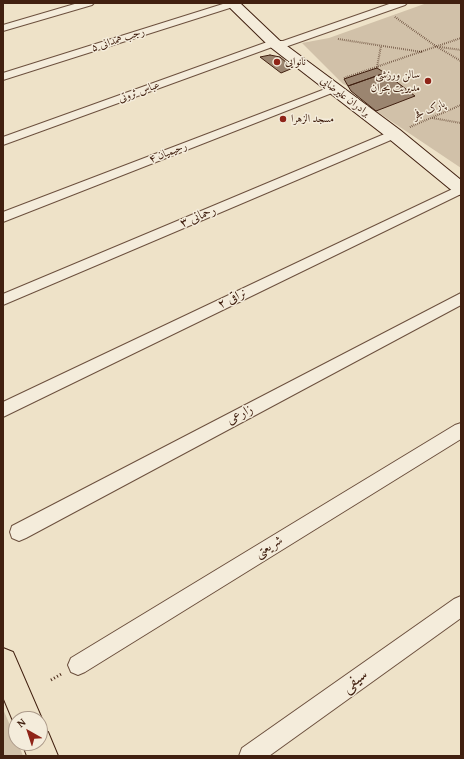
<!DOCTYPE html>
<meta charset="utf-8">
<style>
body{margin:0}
#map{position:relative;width:464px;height:759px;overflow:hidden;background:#eee2c8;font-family:"Gentium Book Plus",serif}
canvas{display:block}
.frame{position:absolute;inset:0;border:4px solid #412010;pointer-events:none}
.north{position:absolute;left:8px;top:711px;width:40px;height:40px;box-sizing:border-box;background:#f4ecdb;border:1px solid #ac9a8a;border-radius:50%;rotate:321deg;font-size:11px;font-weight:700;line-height:16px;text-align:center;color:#412010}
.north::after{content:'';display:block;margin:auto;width:14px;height:18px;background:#8f2418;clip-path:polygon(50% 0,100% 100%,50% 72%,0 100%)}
</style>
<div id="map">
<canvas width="464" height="759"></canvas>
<div class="frame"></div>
<div class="north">N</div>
</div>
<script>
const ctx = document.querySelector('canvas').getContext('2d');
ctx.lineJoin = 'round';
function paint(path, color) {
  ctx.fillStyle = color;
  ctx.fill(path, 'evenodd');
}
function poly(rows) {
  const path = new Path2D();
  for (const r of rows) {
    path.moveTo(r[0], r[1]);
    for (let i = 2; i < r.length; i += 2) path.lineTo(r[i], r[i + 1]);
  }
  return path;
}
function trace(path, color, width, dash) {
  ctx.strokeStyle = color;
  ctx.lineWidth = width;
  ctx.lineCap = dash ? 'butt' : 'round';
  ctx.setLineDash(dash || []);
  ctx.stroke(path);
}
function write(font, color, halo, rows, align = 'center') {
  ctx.font = font + ' "Gentium Book Plus",Amiri,serif';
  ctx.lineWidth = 3;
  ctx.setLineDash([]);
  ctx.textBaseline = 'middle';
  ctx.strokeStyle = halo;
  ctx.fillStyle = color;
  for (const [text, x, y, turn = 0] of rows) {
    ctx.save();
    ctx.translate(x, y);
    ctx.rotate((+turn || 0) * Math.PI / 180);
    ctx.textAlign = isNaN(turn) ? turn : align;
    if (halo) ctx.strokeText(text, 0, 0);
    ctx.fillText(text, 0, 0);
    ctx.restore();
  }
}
const green = poly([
 [427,3,461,3,461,168,376,111,351,91,348,86,343,84,302,43,329,38],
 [3,709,16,739,16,743,18,743,23,756,3,756]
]);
const building = poly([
 [270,55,280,57,293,68,281,73,260,57,270,55],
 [377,68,385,73,348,86,344,79,377,68],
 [385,73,415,96,376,111,351,91,348,86,385,73]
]);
const pathFar1 = poly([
 [395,17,437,47,461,61],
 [338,39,422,52],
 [440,47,461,50],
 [377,67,381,46],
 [344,78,461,38],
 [432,118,461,123],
 [410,127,461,105]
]);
const path = poly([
 [51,680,63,673]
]);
const street = poly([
 [78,3,94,3,92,5,3,31,3,25,78,3],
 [226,3,238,4,236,6,3,80,3,73,226,3],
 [392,3,407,3,405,5,288,46,275,46,3,145,3,137,270,41,283,41,392,3],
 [333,86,337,87,339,89,337,91,3,222,3,212,333,86],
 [394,130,398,131,400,134,398,137,3,305,3,294,394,130],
 [461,185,461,194,3,417,3,402,461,185],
 [461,293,461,305,26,538,19,541,12,538,10,532,12,526,461,293],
 [461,423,461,439,85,672,78,675,71,672,68,665,71,658,455,425,461,423],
 [461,596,461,618,269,756,239,756,242,748,454,599,461,596]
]);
const secondary = poly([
 [225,3,240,3,279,40,400,130,461,180,461,195,455,193,388,138,269,46,225,3]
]);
const highway = poly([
 [3,648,13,652,42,719,40,723,40,719,16,719,16,728,3,697,3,648],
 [40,729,48,732,58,756,27,756,22,743,40,743,40,729]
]);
const markers = [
 [277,62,4,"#8f2418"],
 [428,81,4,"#8f2418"],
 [283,119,4,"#8f2418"]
];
const farStreetnames = [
 ["رجب همدانی ۵",118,40,-18],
 ["عباس ثروتی",139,92,-20],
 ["برادران علیرضایی",345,97,37],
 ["پارک فجر",429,110,-23],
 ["رحیمیان ۴",168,153,-21]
];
const farPoinames = [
 ["نانوایی",285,62],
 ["سالن ورزشی",420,75,"right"],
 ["مدیریت بحران",420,88,"right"],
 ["مسجد الزهرا",291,119]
];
const streetNames = [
 ["رحمانی ۳",198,217,-23],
 ["نراقی ۲",232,299,-26],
 ["زارعی",240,415,-28],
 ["شریعتی",269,547,-32]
];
const nearStreetnames = [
 ["سیفی",355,681,-35]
];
paint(green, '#d1c1a9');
paint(building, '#9b8570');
trace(building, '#412010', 1);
trace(street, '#6c503e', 2);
trace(secondary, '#412010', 2);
trace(highway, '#412010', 2);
trace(pathFar1, '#412010', 2, [0.5, 1.5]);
trace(path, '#412010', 3, [1, 2.5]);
paint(street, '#f4ecdb');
paint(secondary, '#f4ecdb');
paint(highway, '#eee2c8');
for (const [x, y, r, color] of markers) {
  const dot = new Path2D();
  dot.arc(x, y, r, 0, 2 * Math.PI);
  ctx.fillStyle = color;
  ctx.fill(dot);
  trace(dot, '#f4ecdb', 1.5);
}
write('11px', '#412010', '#f4ecdb', farStreetnames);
write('11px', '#412010', '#f4ecdb', farPoinames, 'left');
write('13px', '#412010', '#f4ecdb', streetNames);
write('16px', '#412010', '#f4ecdb', nearStreetnames);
</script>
